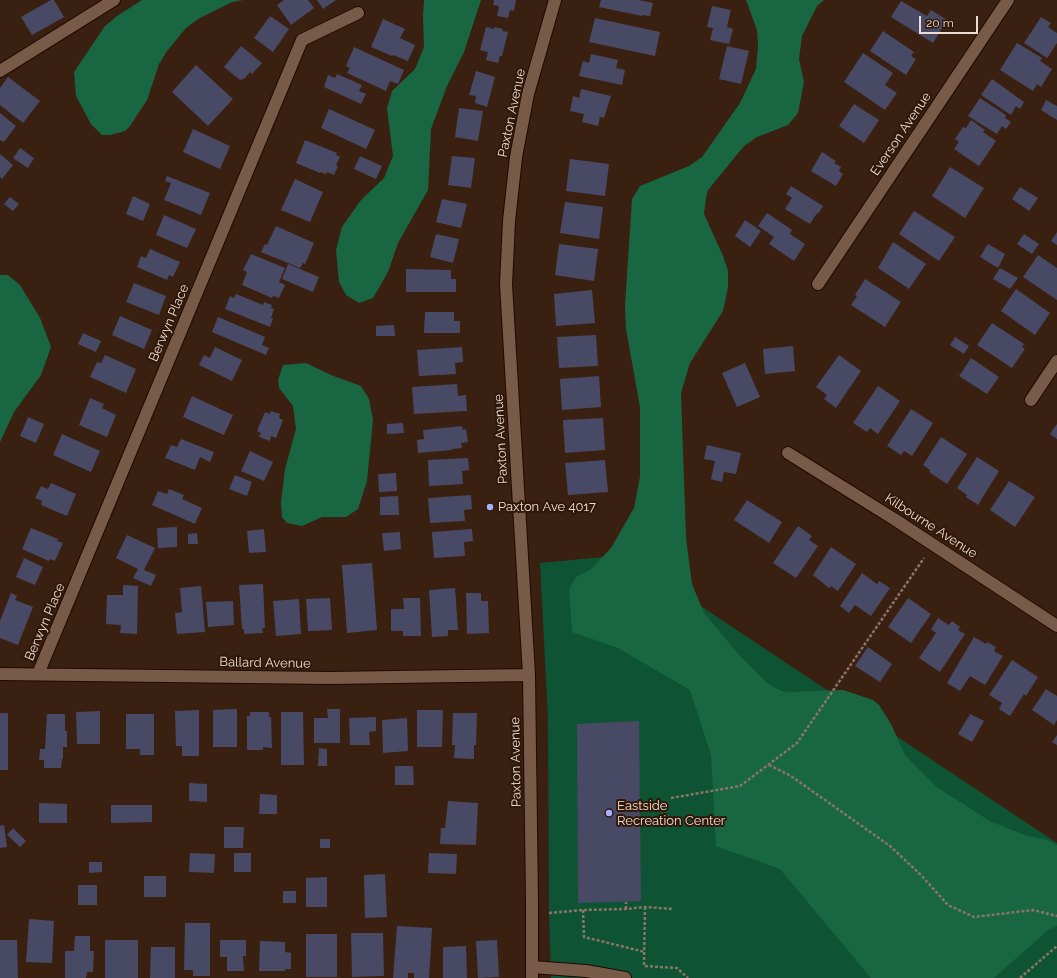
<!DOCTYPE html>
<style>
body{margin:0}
#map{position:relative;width:1057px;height:978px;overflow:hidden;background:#3a2011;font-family:Raleway,sans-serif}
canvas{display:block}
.scale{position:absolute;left:919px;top:16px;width:59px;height:18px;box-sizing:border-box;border:2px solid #eedcd3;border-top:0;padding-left:5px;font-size:12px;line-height:14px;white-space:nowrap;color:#eedcd3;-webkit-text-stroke:3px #301708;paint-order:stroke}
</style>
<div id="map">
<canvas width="1057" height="978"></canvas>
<div class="scale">20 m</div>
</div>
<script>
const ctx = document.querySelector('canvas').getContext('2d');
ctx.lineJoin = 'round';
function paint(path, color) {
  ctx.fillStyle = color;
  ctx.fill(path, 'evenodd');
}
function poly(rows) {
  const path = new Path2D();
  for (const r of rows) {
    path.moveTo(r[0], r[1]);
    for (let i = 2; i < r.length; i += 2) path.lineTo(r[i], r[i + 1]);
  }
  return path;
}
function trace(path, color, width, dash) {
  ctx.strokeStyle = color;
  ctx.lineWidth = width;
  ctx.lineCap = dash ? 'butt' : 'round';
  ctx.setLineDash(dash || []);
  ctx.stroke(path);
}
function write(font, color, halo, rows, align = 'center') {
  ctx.font = font + ' Raleway,sans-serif';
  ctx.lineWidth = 4;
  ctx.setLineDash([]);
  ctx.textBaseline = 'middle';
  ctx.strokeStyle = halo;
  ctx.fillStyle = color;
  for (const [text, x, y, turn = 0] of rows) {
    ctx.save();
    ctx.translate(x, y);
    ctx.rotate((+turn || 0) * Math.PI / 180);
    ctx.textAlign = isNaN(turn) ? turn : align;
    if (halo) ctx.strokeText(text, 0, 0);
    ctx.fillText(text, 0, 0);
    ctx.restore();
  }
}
const green = poly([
 [624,555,1057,843,1057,978,551,978,549,913,548,718,540,563]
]);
const forest = poly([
 [142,0,243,0,232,2,198,19,186,28,167,51,159,64,147,100,130,126,125,131,110,135,102,135,91,124,76,96,74,72,105,26,117,16],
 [424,0,481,0,464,52,447,86,431,129,428,190,398,243,388,272,373,298,359,303,346,295,339,282,336,250,342,227,361,200,384,178,393,156,387,108,392,91,415,69,424,47,423,16],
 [746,0,824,0,817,6,802,36,799,59,804,82,798,113,788,125,757,137,744,146,708,190,706,198,704,214,723,256,728,271,728,287,723,311,690,363,681,393,686,538,692,584,704,613,741,657,768,684,782,691,790,692,843,690,873,700,879,705,891,724,905,755,938,788,990,821,1024,835,1047,840,1057,845,1057,926,1048,930,994,978,871,978,780,869,716,846,711,755,690,690,618,648,572,632,569,589,576,577,590,570,611,548,634,508,640,477,640,407,626,329,625,306,632,199,640,186,689,166,702,157,740,103,756,69,758,46,757,30],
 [0,275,8,275,20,285,40,318,51,347,41,375,14,412,0,442],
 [306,363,331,375,361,386,369,399,373,420,367,481,358,509,346,517,322,517,302,526,287,523,282,517,281,502,285,469,296,429,293,406,279,388,278,380,283,365]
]);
const building = poly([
 [51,0,54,0,64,17,32,35,21,17],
 [284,0,308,0,314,8,291,25,277,5],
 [317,0,336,0,323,9],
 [494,0,516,0,514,11,510,10,508,18,497,16,499,6,493,5],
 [601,0,639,0,653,3,650,16,643,15,642,16,599,7],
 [901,1,927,16,931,10,947,20,933,43,891,17],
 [712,6,731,10,727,27,733,29,729,44,710,40,713,28,707,27],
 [270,16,289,29,273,52,254,38],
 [1041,17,1051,23,1048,27,1057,33,1057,43,1047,58,1024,43],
 [595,18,660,32,655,56,589,42],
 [383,19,405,29,400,38,415,45,408,61,393,55,392,56,371,47],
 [486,27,494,29,494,27,503,29,502,31,508,32,502,56,500,56,498,63,486,60,488,52,480,50],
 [883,31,914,52,911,56,916,59,906,75,870,51],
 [1017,43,1042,58,1040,61,1052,69,1041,87,1037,84,1033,91,1000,70],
 [241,46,262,63,252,74,250,72,244,79,240,80,224,67],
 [727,46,749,51,741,84,719,79],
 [354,47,404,70,398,84,390,81,386,91,347,73,350,68,346,66],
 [863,53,893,73,885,85,897,93,885,110,844,82],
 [591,54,618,60,616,68,625,70,622,85,579,76,583,61,589,63],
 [196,65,233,99,208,126,172,92],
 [476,71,495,77,487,107,475,103,476,96,469,95],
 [337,74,362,85,359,91,366,94,361,104,324,87,328,75,335,78],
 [8,77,40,101,23,123,0,105,0,88],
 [992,79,1024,102,1020,109,1016,106,1011,115,981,95],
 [581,89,611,96,604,118,600,117,598,126,582,122,584,114,570,111,573,96,579,98],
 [980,98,1006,115,1005,118,1011,122,1006,129,1002,126,997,134,968,116],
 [1046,100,1057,106,1057,120,1041,110],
 [854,104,879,120,864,143,839,126],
 [459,108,483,111,478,141,455,137],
 [329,109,375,130,366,149,321,128],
 [0,113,16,126,4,142,0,140],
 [971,120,985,130,983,132,996,141,979,166,954,149,959,142,955,139,963,127,966,128],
 [193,129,230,146,220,169,183,152],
 [305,140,337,153,336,155,340,157,336,165,338,166,334,175,327,172,326,174,320,172,320,173,296,163],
 [20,148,34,158,28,168,13,158],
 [822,152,836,161,834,163,841,167,839,171,843,174,836,186,811,171],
 [0,154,13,165,2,179,0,177],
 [360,156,382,166,376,179,354,169],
 [452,156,475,158,471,188,448,185],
 [570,159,609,164,605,196,566,191],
 [950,167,984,188,965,218,932,196],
 [167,176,210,193,201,215,164,200,171,183,165,181],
 [295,179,323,192,310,222,281,210],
 [791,186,823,206,818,214,817,213,810,224,785,209,792,198,786,194],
 [1020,187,1038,198,1029,211,1012,199],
 [133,196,150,204,143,221,126,214],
 [10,197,19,204,13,211,4,204],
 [442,199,467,204,461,228,436,222],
 [565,202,603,207,599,239,560,233],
 [914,211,955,237,939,261,899,234],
 [767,213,792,230,790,234,805,244,794,261,769,244,774,237,758,226],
 [164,215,196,229,187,248,156,235],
 [745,220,761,231,750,247,735,236],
 [276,226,314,243,305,264,303,263,300,268,261,252,265,244,267,245],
 [1057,232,1057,245,1051,241],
 [436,234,459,239,453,263,430,257],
 [1024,234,1039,244,1032,254,1017,244],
 [893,242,926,264,909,289,878,268],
 [559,244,598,249,594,281,555,275],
 [988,244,1005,254,998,268,980,257],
 [150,249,180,262,173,277,169,275,167,280,137,267,141,256,146,258],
 [251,254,285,268,279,282,285,285,279,298,273,296,272,298,242,285,247,272,243,270],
 [1038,255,1057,268,1057,300,1023,277],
 [288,264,319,277,313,292,282,279],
 [1000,268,1018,278,1010,289,993,279],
 [406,269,451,270,451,279,456,279,456,292,406,292],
 [865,279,901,302,885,327,851,305,857,296,855,295],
 [134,283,166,296,159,315,126,302],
 [1016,289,1050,313,1035,335,1001,311],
 [592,290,595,323,556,326,554,294],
 [236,294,263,305,264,302,272,305,271,308,274,309,271,318,273,319,270,327,225,309,230,296,234,298],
 [425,312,454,312,454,321,460,321,460,333,424,333],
 [120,316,152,330,144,349,112,335],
 [218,317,265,337,262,345,269,348,266,355,212,332],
 [992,323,1024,344,1022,347,1025,349,1012,368,977,345],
 [394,325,395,336,376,336,376,326],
 [83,333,101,341,96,352,78,344],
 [596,335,598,366,559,368,557,337],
 [955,337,969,346,964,354,950,345],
 [793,346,795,371,765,374,763,349],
 [215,347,242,360,232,381,199,365,204,355,210,358],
 [462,347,463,362,455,363,456,374,419,376,417,350],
 [105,355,136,369,126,393,90,377,97,362,101,363],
 [839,355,861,371,836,408,824,399,827,395,816,387],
 [971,358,999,377,987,394,959,376],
 [745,363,760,397,737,407,722,373],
 [599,376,601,407,562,410,560,379],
 [457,384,458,396,466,395,467,411,414,414,412,387],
 [878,386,900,401,878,434,870,428,867,432,853,423],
 [192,396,233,415,224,435,183,417],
 [90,398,104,404,102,408,116,415,107,437,79,425],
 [911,409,933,423,912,456,904,451,901,455,887,446],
 [271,411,280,414,279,418,283,420,276,438,271,436,270,441,259,437,261,433,257,431,265,412,270,414],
 [28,417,44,424,36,443,20,436],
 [603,418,605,450,565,453,563,420],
 [403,423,404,433,387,434,387,424],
 [1057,424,1057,439,1050,434],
 [462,426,463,430,466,429,468,442,461,443,462,448,452,449,452,450,418,453,417,440,424,439,423,430],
 [62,434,100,451,91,472,53,455],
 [941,437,967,454,947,484,929,472,930,470,923,465],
 [181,439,214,452,210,462,200,457,195,470,165,458,171,445,177,447],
 [707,445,741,453,736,474,724,472,722,482,711,479,715,461,704,459],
 [250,451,273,462,264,481,241,471],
 [977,457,999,471,978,505,966,497,967,495,957,488],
 [468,458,469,470,462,471,463,484,429,486,428,460],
 [605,460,608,492,568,495,565,463],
 [396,473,397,491,379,492,378,474],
 [235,475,252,482,247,496,229,489],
 [1009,481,1035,497,1015,527,990,510],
 [51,483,76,494,67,516,41,505,42,501,35,498,41,486,48,489],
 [169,489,184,495,182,499,202,508,195,524,152,505,158,491,167,494],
 [471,495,472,509,464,510,465,521,430,523,428,498],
 [398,496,399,515,380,515,380,497],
 [747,500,782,522,769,543,734,520],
 [798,526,812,536,809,540,818,546,796,578,773,563],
 [177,527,177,547,158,548,157,528],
 [31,528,58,539,57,541,63,543,55,561,50,559,49,561,22,549],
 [264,529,266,552,249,553,247,531],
 [472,529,473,541,464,542,465,556,434,558,432,532],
 [400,532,401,549,384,551,382,533],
 [197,533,198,544,188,544,188,534],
 [127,535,155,548,144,570,156,575,151,586,133,578,138,569,116,558],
 [831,547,856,564,838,591,831,586,829,588,813,575],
 [24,558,43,567,35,585,16,577],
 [372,563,377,630,347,633,342,565],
 [862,573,877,584,879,581,890,588,871,616,855,605,849,613,840,606],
 [263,584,265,628,262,628,263,633,244,634,244,629,242,629,239,585],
 [123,585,138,586,137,634,120,633,121,625,106,624,107,595,123,595],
 [201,586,205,632,177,634,175,613,182,612,180,588],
 [455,588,458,630,448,630,448,636,432,637,429,590],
 [11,593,17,596,15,600,33,607,18,645,0,638,0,621],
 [466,593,481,593,481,601,488,601,489,633,467,634],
 [330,598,332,630,308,631,306,599],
 [403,598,420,598,421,636,403,636,403,631,391,631,391,609,404,609],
 [908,598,931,614,911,643,888,627],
 [299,599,301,634,276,636,273,601],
 [233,601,234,625,208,627,206,602],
 [938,618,949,625,952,621,960,627,958,630,965,634,940,672,919,658,936,633,931,629],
 [974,637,986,644,987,642,996,647,994,651,1003,656,985,685,970,676,960,691,947,683],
 [868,647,892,664,880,682,855,666],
 [1012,660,1038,677,1026,696,1024,694,1010,716,999,709,1002,703,989,695],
 [1046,689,1057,696,1057,720,1054,725,1032,710],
 [237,709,237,747,213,747,213,710],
 [327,709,340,709,340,743,314,743,314,718,328,718],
 [199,710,199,756,182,756,182,746,176,746,175,711],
 [417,710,443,710,442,747,417,747],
 [100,711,100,744,77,744,76,712],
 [250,712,269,712,269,717,271,717,272,748,263,747,263,750,247,750,247,716,250,716],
 [281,712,303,712,304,765,281,765],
 [0,713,8,713,8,770,0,770],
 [453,713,477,713,476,745,474,745,474,759,454,758,455,745,452,745],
 [47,714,65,714,65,731,67,731,67,747,63,747,63,759,62,759,61,768,44,768,44,760,39,760,40,749,45,749],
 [126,714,154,714,154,755,140,755,140,749,126,749],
 [970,714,984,721,972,742,958,734],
 [376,717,376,731,369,732,370,745,350,745,349,718],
 [407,718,408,751,383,753,382,720],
 [639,721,641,901,578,903,577,724],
 [1057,735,1057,745,1052,742],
 [319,748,327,749,327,766,318,766],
 [395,766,413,766,414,785,395,785],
 [189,783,207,784,207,802,189,801],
 [260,794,277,795,277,814,259,814],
 [448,801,478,803,476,845,440,844,441,828,445,828],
 [39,803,67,804,67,823,39,823],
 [111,805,152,805,152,822,111,823],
 [4,825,7,847,0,848,0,826],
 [224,827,244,827,243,848,224,848],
 [13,828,26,841,20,847,7,835],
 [320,839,330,839,330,848,320,848],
 [190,853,215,854,214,873,189,872],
 [234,853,251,853,251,872,234,872],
 [429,853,457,854,456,874,428,873],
 [89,862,102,862,102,872,89,873],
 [385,874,387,917,365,918,364,875],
 [144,876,166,876,166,897,144,897],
 [327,877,327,907,306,907,306,878],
 [78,885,97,885,97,905,78,905],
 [283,891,296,891,296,903,283,903],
 [29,919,54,921,52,963,26,962],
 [185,923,210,923,210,976,193,976,193,970,184,970],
 [397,926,432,928,429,978,414,978,414,973,408,973,408,978,393,978],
 [351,933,383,933,384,976,352,977],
 [306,934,337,934,337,977,306,977],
 [75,936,90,936,90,951,94,951,93,972,87,972,86,978,65,978,65,951,74,951],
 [0,940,17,940,18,978,0,978],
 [105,940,138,940,138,978,105,978],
 [220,940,246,940,246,956,243,956,244,971,227,971,227,957,220,957],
 [497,940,499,977,478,978,476,941],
 [260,941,285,942,285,952,291,953,291,969,285,969,285,971,259,971],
 [466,946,467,978,443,978,443,947],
 [151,947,175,947,175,978,150,978]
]);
const path = poly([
 [769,765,791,776,890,846,921,875,948,905,974,917,1033,910,1057,916],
 [671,798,740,786,797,743,924,558],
 [645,907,644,966,677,968,688,978],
 [626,909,626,902],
 [583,910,584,937,645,952],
 [549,913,583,910,626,909,645,907,673,909],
 [1020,978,1057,946]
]);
const minor = poly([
 [0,71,114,0],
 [818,284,1008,0],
 [1031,400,1057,361],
 [788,453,894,519,1057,626],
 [0,674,329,678,529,675],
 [38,674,302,40,358,13],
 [532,967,586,971,625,978],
 [532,978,532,901,529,675,506,284,509,221,516,157,528,94,555,0]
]);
const markers = [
 [490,507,4,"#a9b0fc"],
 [609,813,4,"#a9b0fc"]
];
const streetNames = [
 ["Paxton Avenue",512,113,-78],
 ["Everson Avenue",901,134,-56],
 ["Berwyn Place",169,323,-67],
 ["Paxton Avenue",501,439,-93],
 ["Kilbourne Avenue",931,526,33],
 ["Berwyn Place",45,622,-67],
 ["Ballard Avenue",265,663,1],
 ["Paxton Avenue",516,762,-91]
];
const poiNames = [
 ["Paxton Ave 4017",498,507],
 ["Eastside",617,806],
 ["Recreation Center",617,821]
];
paint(green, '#0e5333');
paint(forest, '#196742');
paint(building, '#484965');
trace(minor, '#200900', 14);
trace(path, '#8b7568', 2.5, [3, 2]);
trace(minor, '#785a49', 12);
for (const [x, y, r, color] of markers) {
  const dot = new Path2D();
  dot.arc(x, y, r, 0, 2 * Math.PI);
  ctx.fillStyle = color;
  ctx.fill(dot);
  trace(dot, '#301708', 1.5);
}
write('13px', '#eedcd3', '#301708', streetNames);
write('13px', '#eedcd3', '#301708', poiNames, 'left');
</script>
